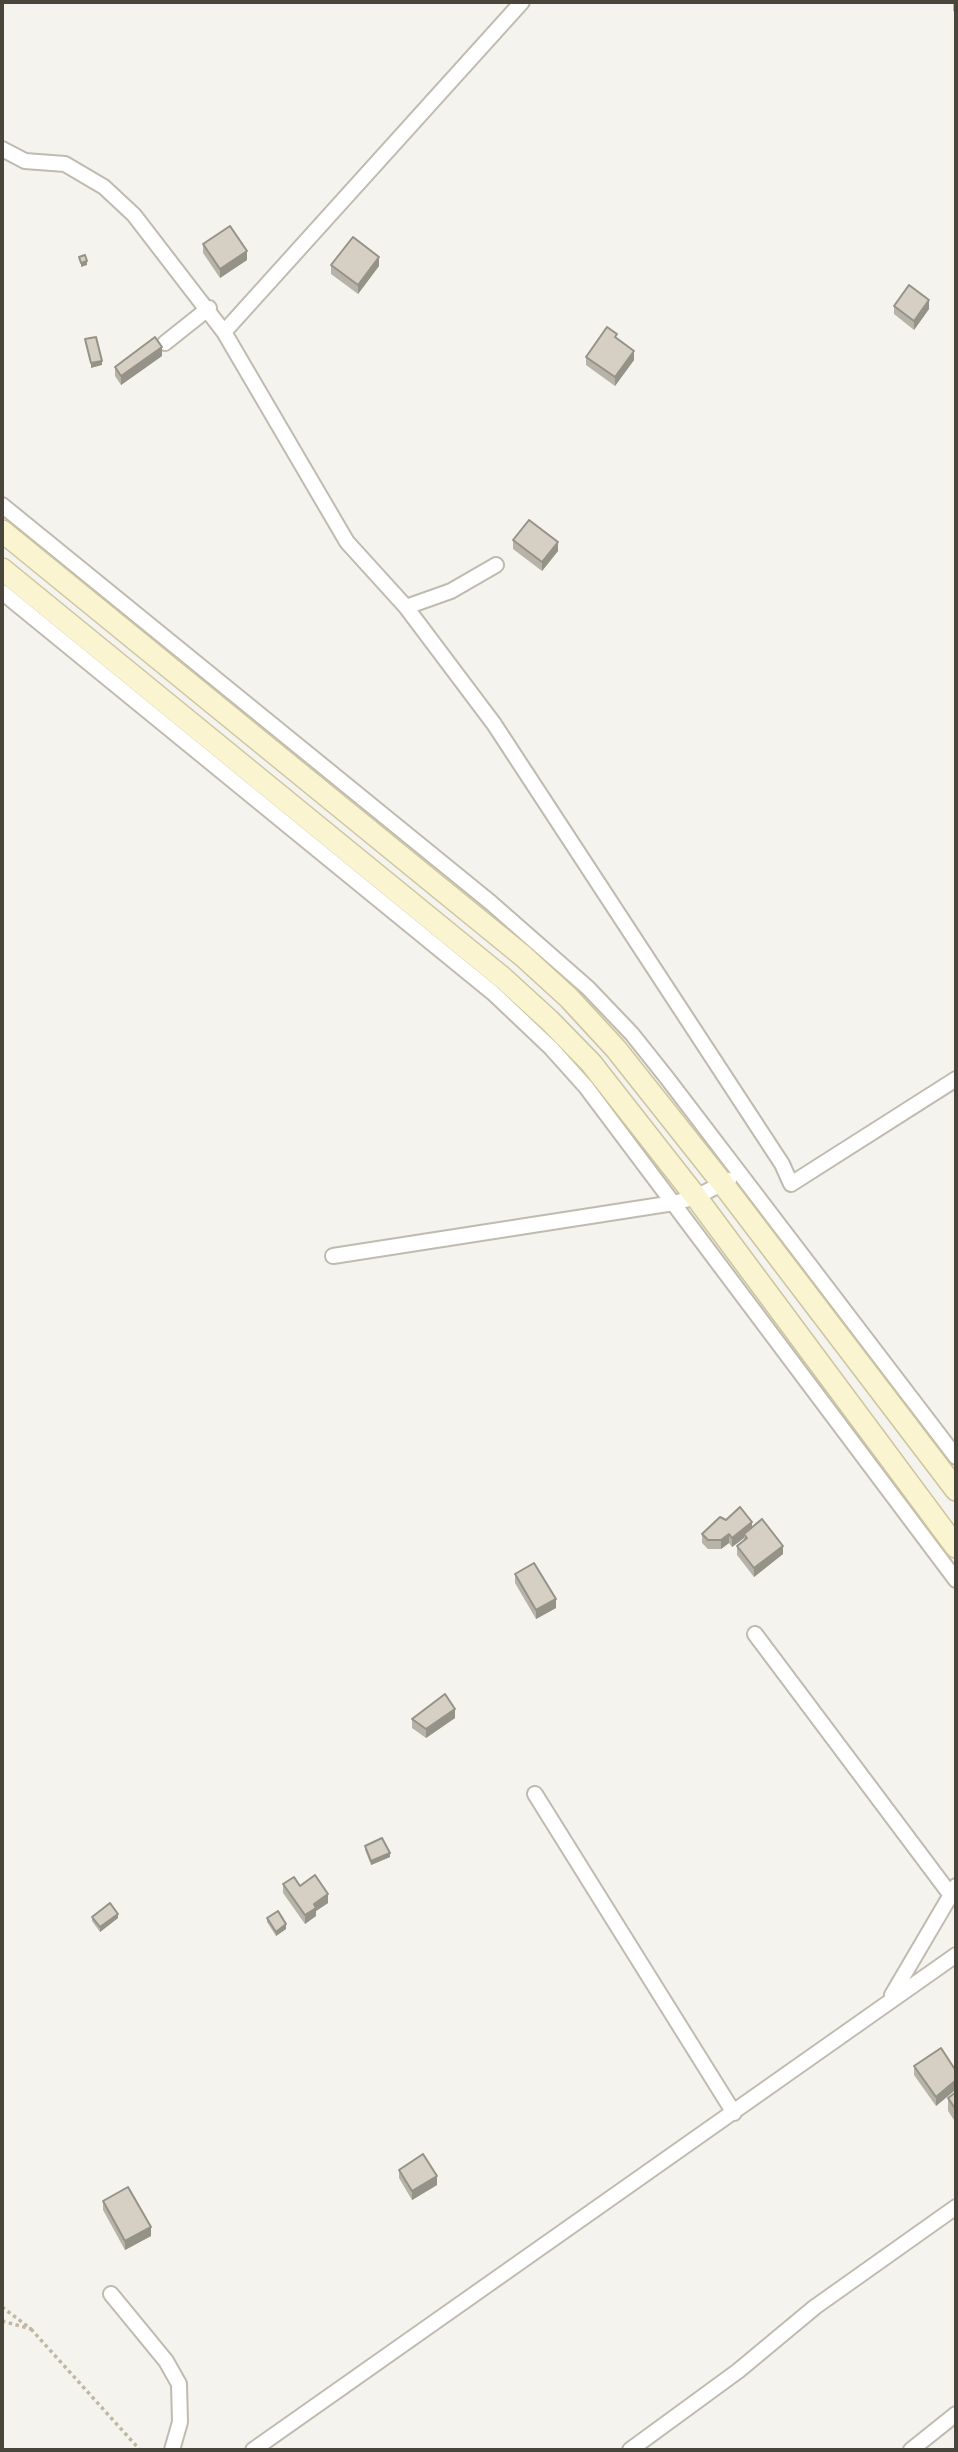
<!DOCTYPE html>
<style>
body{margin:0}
#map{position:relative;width:958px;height:2452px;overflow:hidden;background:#f5f3ed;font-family:"Exo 2",sans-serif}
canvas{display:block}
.frame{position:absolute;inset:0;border:4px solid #49453b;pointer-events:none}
</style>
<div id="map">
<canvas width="958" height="2452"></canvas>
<div class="frame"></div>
</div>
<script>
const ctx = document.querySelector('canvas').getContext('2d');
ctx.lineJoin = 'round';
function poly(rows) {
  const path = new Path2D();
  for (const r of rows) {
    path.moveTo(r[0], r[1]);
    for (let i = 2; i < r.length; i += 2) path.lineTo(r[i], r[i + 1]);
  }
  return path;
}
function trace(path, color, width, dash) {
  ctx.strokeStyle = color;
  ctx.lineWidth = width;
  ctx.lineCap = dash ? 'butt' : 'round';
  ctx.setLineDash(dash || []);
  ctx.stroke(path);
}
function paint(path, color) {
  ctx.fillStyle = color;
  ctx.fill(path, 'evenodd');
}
const path = poly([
 [2,2307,31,2329,2,2321],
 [31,2329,140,2450]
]);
const minor = poly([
 [2,149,25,161,65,164,104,187,134,215,224,332,347,542,406,607],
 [224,332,522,2],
 [165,343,209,308],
 [2,505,490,902,588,988,632,1034,667,1078,956,1457],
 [496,565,451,591,406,607,494,724,782,1164,791,1184,956,1079],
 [2,592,493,993,551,1048,586,1087,956,1580],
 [333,1256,674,1203,696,1197,729,1180],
 [755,1634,950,1894],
 [535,1794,734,2113],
 [892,1995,956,1886],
 [111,2294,166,2361,179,2384,180,2422,172,2450],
 [253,2450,956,1955],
 [630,2450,738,2371,815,2307,956,2207],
 [911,2450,956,2414]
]);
const secondary = poly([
 [2,531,523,956,569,998,616,1049,723,1184,956,1490],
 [2,569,503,978,549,1020,591,1063,696,1197,956,1547]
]);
const wall = poly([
 [953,2,956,2,956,13,953,11],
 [203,244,247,260,220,278,203,253],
 [331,265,379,266,358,294,331,274],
 [894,306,929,309,914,330,894,314],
 [617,338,634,360,615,386,586,365,586,357],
 [162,356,121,385,115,376,115,367],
 [513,540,558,551,542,571,513,549],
 [726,1520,752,1527,783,1554,754,1577,737,1555,737,1546,744,1541,744,1538,732,1547,729,1543,721,1549,708,1549,702,1543,702,1534],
 [515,1574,556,1608,536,1619,515,1583],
 [455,1718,426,1738,412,1728,412,1719],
 [365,1846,390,1857,371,1865,365,1850],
 [283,1884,300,1886,328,1903,316,1911,316,1916,305,1924,283,1893],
 [92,1917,118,1918,100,1932,92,1921],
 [267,1918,286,1929,276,1936,267,1922],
 [914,2066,956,2071,956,2123,948,2111,948,2098,954,2093,954,2091,936,2106,914,2075],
 [399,2170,437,2185,412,2200,399,2178],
 [103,2201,151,2236,125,2250,103,2210]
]);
const shadedWall = poly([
 [247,251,247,260,220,278,220,269],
 [379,257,379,266,358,294,358,285],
 [87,261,87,265,81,267,81,263],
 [929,300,929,309,914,330,914,321],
 [162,347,162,356,121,385,121,376],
 [634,351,634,360,615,386,615,377],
 [102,361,102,365,91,368,91,363],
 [558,542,558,551,542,571,542,562],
 [752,1522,752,1531,744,1534,744,1538,732,1547,732,1538],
 [729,1534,729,1543,721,1549,721,1540],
 [783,1546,783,1554,754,1577,754,1568],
 [556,1599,556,1608,536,1619,536,1610],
 [455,1709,455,1718,426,1738,426,1729],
 [390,1853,390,1857,371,1865,371,1861],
 [328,1894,328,1903,316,1911,316,1916,305,1924,305,1915,314,1904],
 [118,1914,118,1918,100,1932,100,1927],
 [286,1924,286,1929,276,1936,276,1932],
 [956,2080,956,2086,954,2084,954,2091,936,2106,936,2097],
 [437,2176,437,2185,412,2200,412,2191],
 [151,2227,151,2236,125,2250,125,2241]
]);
const building = poly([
 [230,226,247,251,220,269,203,244,230,226],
 [353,237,379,257,358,285,331,265,353,237],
 [85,255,87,261,81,263,79,257,85,255],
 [909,285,929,300,914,321,894,306,909,285],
 [607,327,617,334,615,337,634,351,615,377,586,357,607,327],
 [96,337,102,361,91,363,85,339,96,337],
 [155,337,162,347,121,376,115,367,155,337],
 [529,520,558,542,542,562,513,540,529,520],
 [740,1507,752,1522,732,1538,729,1534,721,1540,708,1540,702,1534,720,1517,726,1520,740,1507],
 [762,1519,783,1546,754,1568,737,1546,747,1538,744,1534,762,1519],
 [534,1563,556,1599,536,1610,515,1574,534,1563],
 [445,1694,455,1709,426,1729,412,1719,445,1694],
 [382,1838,390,1853,371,1861,365,1846,382,1838],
 [315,1875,328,1894,314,1904,316,1908,305,1915,283,1884,294,1877,300,1886,315,1875],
 [110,1903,118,1914,100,1927,92,1917,110,1903],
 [278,1911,286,1924,276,1932,267,1918,278,1911],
 [941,2048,956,2071,956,2080,936,2097,914,2066,941,2048],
 [956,2092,956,2110,948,2098,956,2092],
 [423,2154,437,2176,412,2191,399,2170,423,2154],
 [128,2187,151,2227,125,2241,103,2201,128,2187]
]);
trace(minor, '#c0bbb0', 18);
trace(secondary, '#ccc59f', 24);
trace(path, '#c0b8a2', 3.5, [3.5, 3.5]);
trace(minor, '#fff', 14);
trace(secondary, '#faf4d1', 21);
paint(wall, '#b7b3a8');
paint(shadedWall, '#959288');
paint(building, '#d5d0c3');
trace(building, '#959288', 2);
</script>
